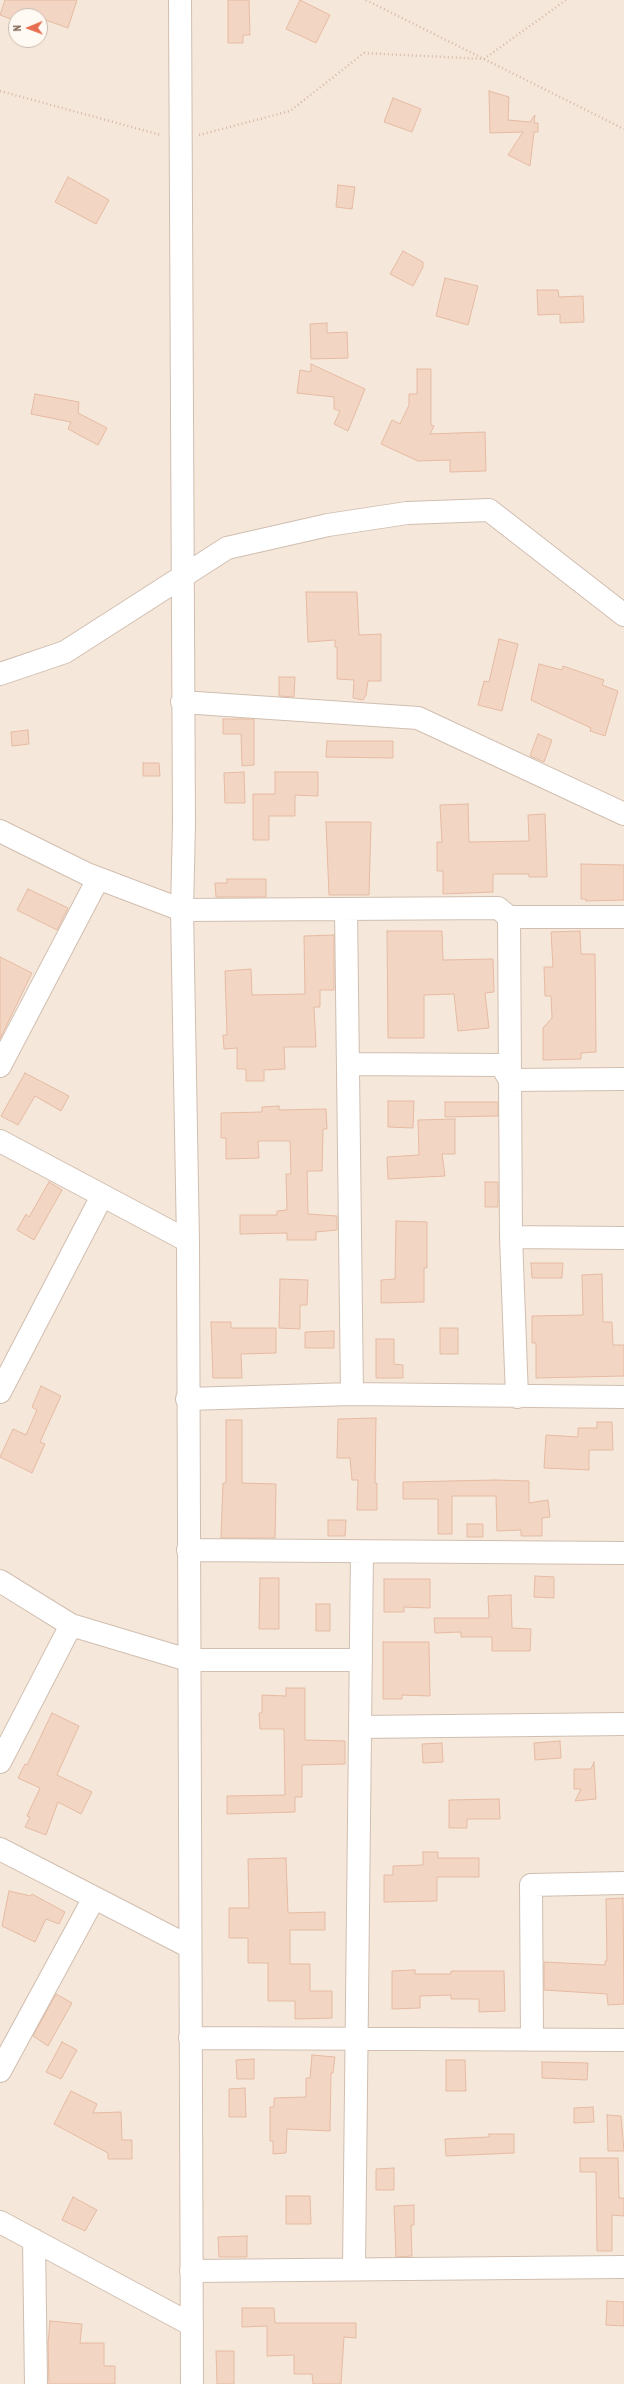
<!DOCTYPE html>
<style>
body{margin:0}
#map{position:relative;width:624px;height:2384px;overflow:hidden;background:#fdf6ec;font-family:"PT Sans Narrow",sans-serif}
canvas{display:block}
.north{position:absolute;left:8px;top:8px;width:40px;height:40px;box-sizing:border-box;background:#fffaf3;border:1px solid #cabbb1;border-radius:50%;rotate:269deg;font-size:11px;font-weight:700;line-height:16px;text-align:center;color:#7a5c4d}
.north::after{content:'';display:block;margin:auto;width:14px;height:18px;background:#e76f51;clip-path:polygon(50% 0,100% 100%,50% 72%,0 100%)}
</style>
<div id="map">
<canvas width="624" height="2384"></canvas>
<div class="north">N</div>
</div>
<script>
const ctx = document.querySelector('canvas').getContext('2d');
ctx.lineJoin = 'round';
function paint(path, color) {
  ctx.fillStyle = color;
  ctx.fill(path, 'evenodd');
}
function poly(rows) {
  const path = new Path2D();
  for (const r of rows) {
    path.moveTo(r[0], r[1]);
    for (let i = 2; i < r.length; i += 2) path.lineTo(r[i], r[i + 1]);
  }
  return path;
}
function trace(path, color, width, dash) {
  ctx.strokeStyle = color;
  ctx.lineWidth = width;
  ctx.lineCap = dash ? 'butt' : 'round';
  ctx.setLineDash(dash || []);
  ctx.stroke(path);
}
const residential = poly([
 [0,0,624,0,624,2384,0,2384],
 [16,16,40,16,40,40,16,40]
]);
const building = poly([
 [5,0,77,0,68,28,40,18,40,16,16,16,16,21,0,15,5,0],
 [228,0,249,0,250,35,243,35,243,43,228,43,228,0],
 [300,0,330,15,316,43,286,29,300,0],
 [489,91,509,97,508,120,530,122,535,115,534,123,538,123,538,132,534,132,530,166,508,155,523,132,490,133,489,91],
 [393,98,421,109,412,132,384,122,393,98],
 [68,177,109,200,96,224,55,202,68,177],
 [338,185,355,187,352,209,336,207,338,185],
 [403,251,423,262,423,267,413,286,390,274,403,251],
 [445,278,478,286,468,325,436,316,445,278],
 [537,290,558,290,559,297,583,296,584,322,560,323,560,314,538,315,537,290],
 [327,323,327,333,347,332,348,358,311,359,310,324,327,323],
 [311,364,365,389,348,431,334,424,340,411,334,409,334,397,297,393,300,370,311,372,311,364],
 [417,369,431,369,431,425,434,426,430,434,485,432,486,471,450,472,450,460,418,461,381,444,392,420,400,424,409,405,409,394,417,394,417,369],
 [35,394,79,402,78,413,107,428,98,445,68,429,71,422,31,414,35,394],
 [306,592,357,592,359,635,381,634,381,681,368,681,366,695,363,700,353,698,354,680,337,679,337,647,335,647,335,640,308,642,306,592],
 [499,639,518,644,502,711,478,705,484,681,489,682,499,639],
 [539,664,562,670,563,666,604,680,602,685,618,691,605,736,590,731,591,728,531,700,539,664],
 [279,677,295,677,294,697,279,696,279,677],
 [223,719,254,719,254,765,242,766,241,734,223,734,223,719],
 [28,730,29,744,12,746,11,732,28,730],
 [538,734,552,740,544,762,530,756,538,734],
 [327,741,393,741,393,758,326,757,327,741],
 [143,763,159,763,160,776,143,776,143,763],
 [244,772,245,803,225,803,224,773,244,772],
 [275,772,318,772,318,796,295,795,295,816,269,816,269,840,253,840,253,794,275,794,275,772],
 [468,804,469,842,529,841,528,815,545,814,547,877,529,877,529,874,493,874,493,892,443,894,443,871,437,871,437,842,442,842,440,805,468,804],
 [326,822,371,822,369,895,329,895,326,822],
 [581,864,624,865,624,900,586,901,586,899,581,899,581,864],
 [227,879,266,879,266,897,216,897,215,883,227,883,227,879],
 [28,889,68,908,57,930,17,910,28,889],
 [387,931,442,931,443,960,493,959,494,992,485,993,489,1028,458,1031,454,994,424,995,424,1038,388,1038,387,931],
 [580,931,581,954,595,954,596,1052,581,1053,581,1059,543,1060,543,1028,552,1018,551,996,545,996,544,967,553,967,551,932,580,931],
 [334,935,334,990,320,990,320,1007,314,1007,316,1047,284,1047,285,1069,264,1070,264,1081,246,1081,246,1069,237,1069,237,1048,224,1049,223,1035,227,1035,225,971,251,969,252,995,305,994,304,936,334,935],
 [0,957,32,973,0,1039,0,957],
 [25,1073,69,1096,61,1111,35,1096,18,1125,1,1116,25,1073],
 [388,1101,414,1101,413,1128,388,1127,388,1101],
 [445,1102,498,1102,498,1116,445,1117,445,1102],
 [279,1106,279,1110,326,1109,327,1129,323,1129,322,1171,307,1171,308,1214,337,1216,337,1230,316,1232,316,1240,287,1240,287,1233,240,1234,240,1215,277,1215,277,1211,287,1210,286,1174,291,1174,290,1141,258,1141,259,1158,226,1159,226,1138,221,1138,221,1113,262,1112,262,1107,279,1106],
 [455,1119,455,1154,442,1154,445,1176,388,1179,387,1157,419,1155,418,1120,455,1119],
 [49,1182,62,1190,34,1240,17,1230,26,1214,29,1217,49,1182],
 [485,1182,498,1182,498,1207,485,1207,485,1182],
 [396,1221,427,1222,427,1268,424,1268,424,1302,381,1303,381,1280,395,1279,396,1221],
 [531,1263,563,1263,562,1278,532,1278,531,1263],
 [602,1274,603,1322,612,1322,613,1345,624,1345,624,1376,536,1378,536,1343,532,1343,532,1316,583,1315,582,1275,602,1274],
 [280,1279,308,1280,307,1305,300,1305,300,1329,279,1328,280,1279],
 [211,1322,231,1322,231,1328,276,1328,276,1353,241,1354,242,1378,213,1378,211,1322],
 [440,1328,458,1328,458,1354,440,1354,440,1328],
 [334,1331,334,1348,305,1348,305,1332,334,1331],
 [376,1339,394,1339,394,1364,403,1365,403,1378,376,1378,376,1339],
 [41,1386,61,1396,40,1442,45,1444,32,1473,0,1457,13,1429,26,1435,37,1410,32,1407,41,1386],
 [376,1418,375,1483,377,1483,377,1510,357,1510,358,1480,352,1480,350,1458,337,1458,338,1419,376,1418],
 [226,1420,242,1420,242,1483,276,1484,275,1538,221,1538,223,1483,226,1483,226,1420],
 [597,1422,612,1422,613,1450,589,1450,589,1470,544,1468,546,1435,578,1437,578,1428,597,1428,597,1422],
 [495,1480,529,1481,529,1503,548,1500,550,1517,542,1518,542,1536,521,1536,521,1530,497,1531,496,1496,452,1496,452,1534,438,1534,438,1499,403,1499,403,1482,495,1480],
 [328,1520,346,1520,345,1536,328,1536,328,1520],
 [467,1524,483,1524,483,1537,467,1537,467,1524],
 [535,1576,554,1577,554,1598,534,1597,535,1576],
 [260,1578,279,1578,279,1629,259,1629,260,1578],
 [384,1579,430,1579,430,1608,404,1607,404,1612,384,1612,384,1579],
 [511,1595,512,1628,531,1629,530,1651,492,1651,492,1637,461,1637,461,1632,435,1633,434,1618,489,1618,488,1596,511,1595],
 [316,1604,330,1604,330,1631,316,1631,316,1604],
 [383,1642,429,1642,430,1696,402,1695,402,1699,383,1699,383,1642],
 [286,1688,305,1688,305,1740,345,1741,345,1764,302,1765,302,1797,295,1797,295,1812,227,1814,227,1796,285,1795,284,1729,260,1729,259,1713,262,1713,262,1695,286,1696,286,1688],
 [52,1713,79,1726,57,1775,92,1792,81,1814,58,1802,46,1835,25,1827,30,1817,27,1816,40,1788,18,1778,25,1764,27,1765,52,1713],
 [560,1741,561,1758,535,1760,534,1743,560,1741],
 [442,1743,443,1762,423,1763,422,1744,442,1743],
 [594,1762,596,1799,575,1801,581,1789,574,1789,574,1769,591,1769,594,1762],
 [499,1799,500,1819,467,1819,467,1828,449,1828,449,1800,499,1799],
 [423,1852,438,1852,438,1858,479,1858,479,1877,437,1877,437,1901,384,1902,384,1875,393,1875,393,1866,423,1865,423,1852],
 [286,1858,288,1913,325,1912,325,1930,290,1930,290,1964,310,1964,310,1991,332,1991,332,2018,295,2019,295,2001,268,2001,268,1963,248,1963,248,1938,229,1938,229,1908,249,1908,248,1859,286,1858],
 [9,1891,31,1896,32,1894,65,1912,59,1924,46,1919,35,1942,2,1926,9,1891],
 [623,1898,624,2004,608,2005,607,1994,544,1990,544,1962,605,1965,605,1961,607,1961,606,1899,623,1898],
 [415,1970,415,1974,451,1974,451,1971,504,1971,505,2011,479,2012,479,1999,451,1999,451,1995,420,1996,420,2008,392,2009,392,1971,415,1970],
 [56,1994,72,2003,48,2046,33,2036,56,1994],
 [62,2042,77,2050,61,2079,46,2072,62,2042],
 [312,2055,335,2057,333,2073,331,2073,330,2131,287,2129,286,2153,273,2154,273,2141,270,2141,270,2107,274,2107,274,2098,306,2097,306,2078,310,2078,312,2055],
 [254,2059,254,2079,237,2079,236,2060,254,2059],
 [446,2060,465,2060,466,2091,446,2091,446,2060],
 [542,2062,588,2063,587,2080,542,2078,542,2062],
 [245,2088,246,2117,229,2117,229,2089,245,2088],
 [71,2091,97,2104,93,2113,121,2112,122,2140,132,2140,132,2159,108,2159,108,2153,54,2124,71,2091],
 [593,2107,594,2122,574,2123,574,2108,593,2107],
 [607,2115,621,2116,624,2151,608,2151,607,2115],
 [489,2134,514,2134,514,2153,446,2156,445,2139,489,2137,489,2134],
 [580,2158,618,2158,619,2198,624,2198,624,2216,612,2215,612,2251,597,2251,596,2172,580,2172,580,2158],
 [394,2168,394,2190,376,2190,376,2169,394,2168],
 [286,2196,310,2196,311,2224,286,2224,286,2196],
 [73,2197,97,2210,85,2231,62,2220,73,2197],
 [414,2205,414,2225,411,2225,412,2256,396,2257,394,2206,414,2205],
 [247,2236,247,2257,219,2257,218,2237,247,2236],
 [607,2301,624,2302,624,2326,606,2325,607,2301],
 [242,2308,274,2308,275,2323,356,2323,356,2338,344,2337,341,2384,313,2384,312,2374,294,2374,294,2355,267,2356,267,2326,242,2327,242,2308],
 [50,2321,82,2324,80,2343,104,2343,104,2366,115,2366,115,2384,49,2384,48,2343,50,2321],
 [216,2351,234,2351,234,2384,217,2384,216,2351]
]);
const path = poly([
 [366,0,624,129],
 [0,91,161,135],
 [199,135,290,111,364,53,484,59,566,0]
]);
const minor = poly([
 [180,0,184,824,182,910,188,1241,192,2384],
 [0,674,65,652,227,548,328,525,407,513,489,510,624,615],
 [182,702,418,718,624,814],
 [0,831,87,874,182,910,498,908,509,917,624,917],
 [346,909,352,1394],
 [509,917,511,1237,517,1397],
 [348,1064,501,1065,510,1080,624,1079],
 [0,1066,98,879],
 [0,1141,188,1241],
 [511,1237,624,1238],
 [0,1392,102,1196],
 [187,1399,352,1394,624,1397],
 [188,1550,624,1553],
 [0,1581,71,1625,188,1660,361,1660],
 [360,1727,624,1724],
 [0,1762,71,1625],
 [0,1849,190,1947],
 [190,2038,624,2040],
 [532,2040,531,1885,624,1883],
 [0,2071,94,1898],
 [0,2222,192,2325],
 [34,2240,36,2384],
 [354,2269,362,1552],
 [191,2271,624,2267]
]);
paint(residential, '#f5e8da');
paint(building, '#f3d5c3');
trace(building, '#e6bba3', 1);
trace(minor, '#d1beb0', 24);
trace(path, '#d9b8a5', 2.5, [1, 3]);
trace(minor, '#fff', 22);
</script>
